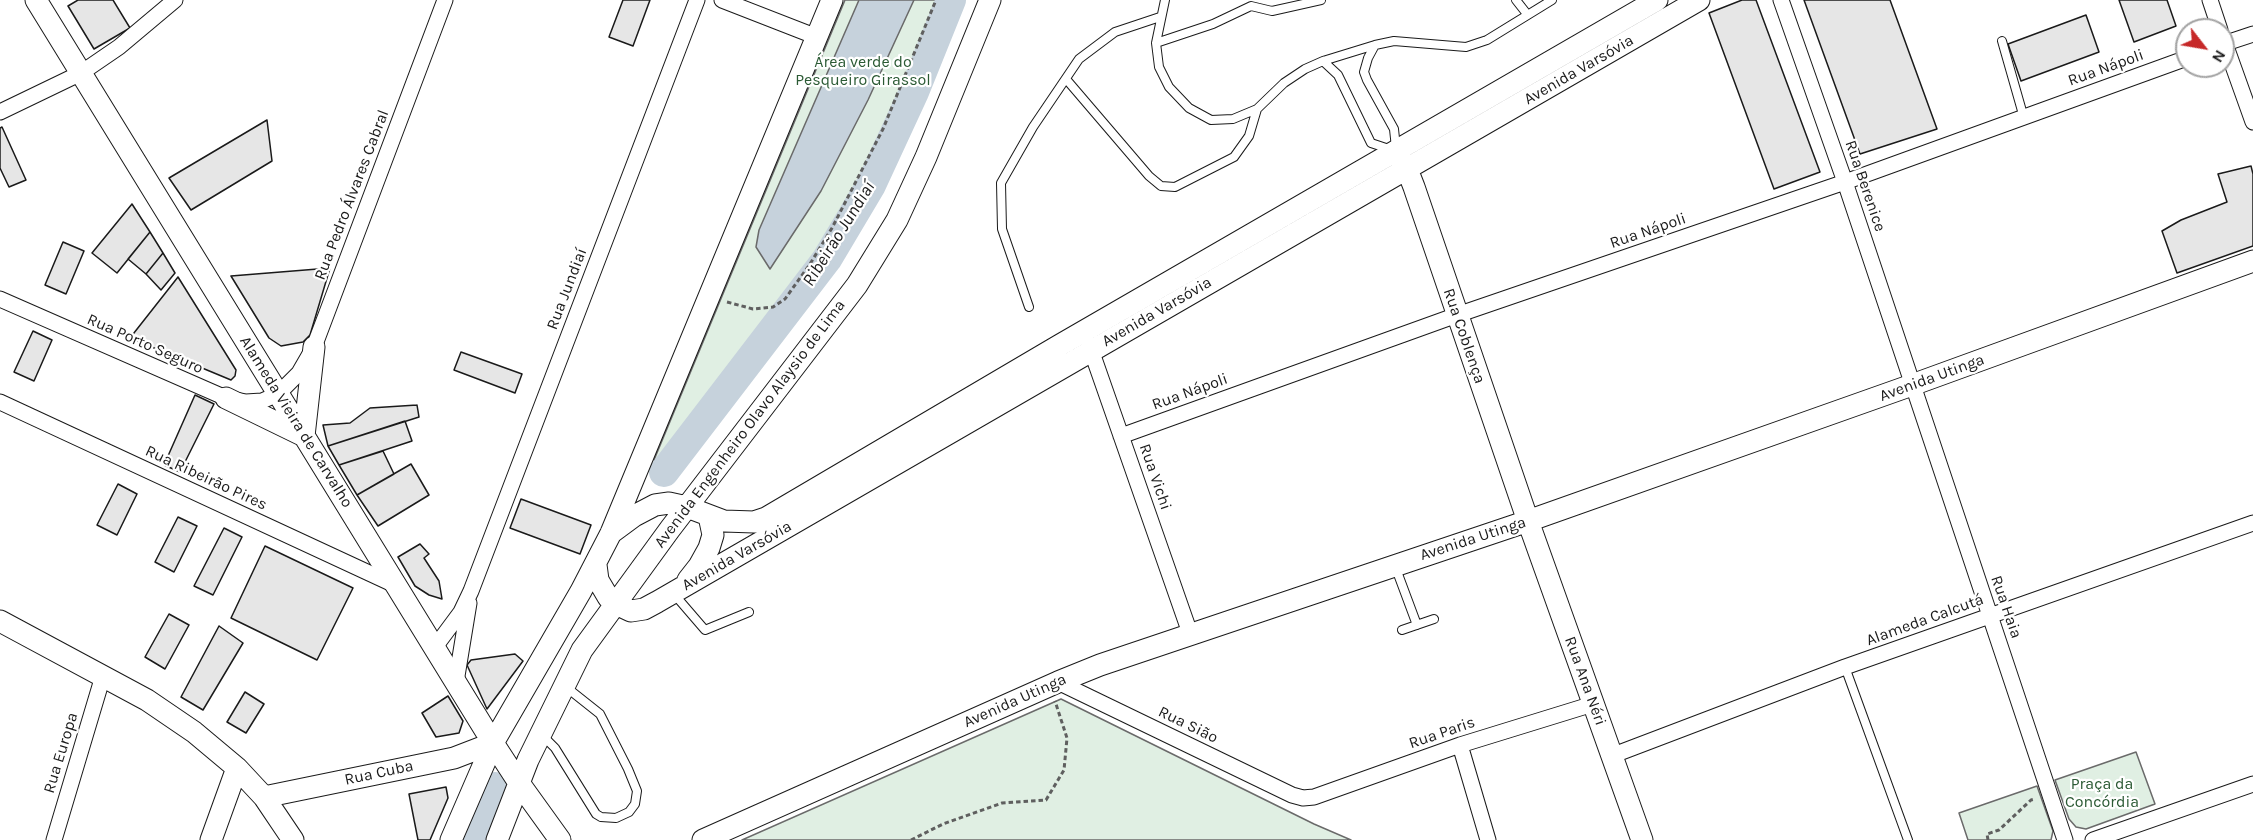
<!DOCTYPE html>
<meta charset="utf-8">
<style>
body{margin:0}
#map{position:relative;width:2253px;height:840px;overflow:hidden;background:#fff;font-family:Karla,sans-serif}
canvas{display:block}
.north{position:absolute;left:2175px;top:18px;width:60px;height:60px;box-sizing:border-box;background:#fff;border:2px solid #a3a3a3;border-radius:50%;rotate:121deg;font-size:16px;font-weight:700;line-height:24px;text-align:center;color:#1a1a1a}
.north::after{content:'';display:block;margin:auto;width:21px;height:27px;background:#c62828;clip-path:polygon(50% 0,100% 100%,50% 72%,0 100%)}
</style>
<div id="map">
<canvas width="2253" height="840"></canvas>
<div class="north">N</div>
</div>
<script>
const ctx = document.querySelector('canvas').getContext('2d');
ctx.lineJoin = 'round';
function paint(path, color) {
  ctx.fillStyle = color;
  ctx.fill(path, 'evenodd');
}
function poly(rows) {
  const path = new Path2D();
  for (const r of rows) {
    path.moveTo(r[0], r[1]);
    for (let i = 2; i < r.length; i += 2) path.lineTo(r[i], r[i + 1]);
  }
  return path;
}
function trace(path, color, width, dash) {
  ctx.strokeStyle = color;
  ctx.lineWidth = width;
  ctx.lineCap = dash ? 'butt' : 'round';
  ctx.setLineDash(dash || []);
  ctx.stroke(path);
}
function write(font, color, halo, rows, align = 'center') {
  ctx.font = font + ' Karla,sans-serif';
  ctx.lineWidth = 4.5;
  ctx.setLineDash([]);
  ctx.textBaseline = 'middle';
  ctx.strokeStyle = halo;
  ctx.fillStyle = color;
  for (const [text, x, y, turn = 0] of rows) {
    ctx.save();
    ctx.translate(x, y);
    ctx.rotate((+turn || 0) * Math.PI / 180);
    ctx.textAlign = isNaN(turn) ? turn : align;
    if (halo) ctx.strokeText(text, 0, 0);
    ctx.fillText(text, 0, 0);
    ctx.restore();
  }
}
const green = poly([
 [845,0,941,0,884,137,854,197,825,251,661,462,654,460,845,0],
 [1061,699,1314,824,1351,840,742,840,1061,699],
 [2136,752,2155,804,2086,829,2076,827,2069,819,2055,780,2136,752],
 [2037,786,2053,831,2051,840,1968,840,1959,813,2037,786]
]);
const water = poly([
 [859,0,914,0,868,100,821,191,770,269,756,247,759,230,859,0]
]);
const river = poly([
 [664,472,827,259,871,185,914,92,951,0],
 [474,840,495,787]
]);
const building = poly([
 [78,0,113,0,130,28,94,49,68,6,78,0],
 [623,0,650,0,633,46,609,37,623,0],
 [1742,0,1756,0,1820,172,1774,189,1709,13,1742,0],
 [1804,0,1890,0,1937,129,1860,154,1804,0],
 [2119,0,2167,0,2176,26,2134,42,2119,0],
 [2086,15,2099,52,2021,81,2008,44,2086,15],
 [267,120,272,161,191,210,169,178,267,120],
 [2,127,26,180,9,187,0,168,0,128,2,127],
 [2251,166,2253,174,2253,246,2177,273,2162,231,2181,220,2227,202,2218,174,2251,166],
 [132,204,150,232,117,273,92,253,132,204],
 [150,232,163,253,146,274,128,259,150,232],
 [63,242,84,251,66,294,45,285,63,242],
 [163,253,175,273,161,290,146,274,163,253],
 [330,268,310,335,303,342,281,346,269,338,231,276,330,268],
 [178,277,236,370,235,376,231,380,130,338,178,277],
 [33,331,52,340,34,381,14,372,33,331],
 [461,352,522,374,515,393,454,370,461,352],
 [195,395,214,404,180,472,164,465,195,395],
 [417,405,419,417,328,446,323,425,350,423,370,408,417,405],
 [405,421,412,441,339,465,328,446,405,421],
 [383,451,394,474,357,495,339,465,383,451],
 [411,464,429,495,378,526,357,495,411,464],
 [118,484,137,494,117,535,97,525,118,484],
 [521,499,591,525,580,554,510,528,521,499],
 [178,517,197,526,174,572,155,562,178,517],
 [224,528,242,537,213,595,194,586,224,528],
 [420,544,429,554,424,558,439,581,442,599,429,595,415,586,398,557,420,544],
 [265,546,353,588,317,660,231,618,265,546],
 [169,614,189,625,165,669,145,657,169,614],
 [219,626,243,643,203,710,181,697,219,626],
 [515,654,523,661,487,709,467,665,471,660,515,654],
 [245,692,264,704,246,733,227,722,245,692],
 [448,696,463,721,459,733,436,737,422,713,448,696],
 [446,787,448,798,430,840,418,840,409,794,446,787]
]);
const path = poly([
 [727,302,753,309,773,307,785,299,810,264,832,228,883,129,936,0],
 [911,840,943,824,1002,803,1046,800,1064,770,1067,738,1055,701],
 [1988,840,1987,834,1999,830,2031,800,2035,799]
]);
const lane = poly([
 [1165,0,1156,43,1159,67,1169,87,1189,108,1211,120,1233,119,1257,109,1284,83,1305,69,1323,61,1375,45],
 [1516,0,1527,14],
 [2002,41,2024,118],
 [1156,43,1213,24,1251,6,1272,11,1321,0],
 [1323,61,1338,75,1371,143,1389,149],
 [1066,79,1149,176,1161,186,1175,187,1234,157,1249,136,1257,109],
 [1396,148,1394,129,1367,80,1364,72,1368,58,1375,45,1394,41,1466,47,1487,40,1552,0],
 [1029,307,1002,229,1001,183,1033,127,1079,59,1115,32,1160,17],
 [1395,566,1417,625],
 [674,594,705,630,749,612],
 [1402,630,1434,619],
 [1845,667,1908,840],
 [543,736,555,748,596,814,601,817,616,818,629,812,635,804,637,791,628,769,600,714,566,687]
]);
const street = poly([
 [722,0,817,37],
 [1781,0,1845,182,2065,840],
 [2210,0,2220,30],
 [2223,38,2253,122],
 [2223,44,2253,34],
 [0,112,81,73,119,47,175,0],
 [0,299,226,398,246,402,262,401,278,394,299,373,314,347,445,0],
 [1089,344,1191,636],
 [0,402,397,586],
 [1121,436,1457,315,1845,182,2187,58],
 [435,647,461,612,471,591,697,0],
 [456,682,469,603],
 [1058,682,1292,795,1303,798,1314,797,1460,745,1593,704],
 [1460,745,1488,840],
 [1611,756,1845,667,2253,523],
 [54,840,103,676],
 [2093,840,2253,784]
]);
const secondary = poly([
 [36,0,493,743,519,783,560,840],
 [1400,158,1407,169,1414,187,1528,521,1642,840],
 [226,398,304,436,314,347],
 [611,533,634,516,655,505,669,503,687,507,724,521,754,522,766,518,1060,345,1657,0],
 [596,565,598,580,608,597,614,603,631,611,644,609,657,602,1699,0],
 [688,580,699,566,709,548,713,535,709,516],
 [0,621,147,700,194,732,237,768,264,797,293,840],
 [264,797,454,758,493,743],
 [211,840,237,768],
 [451,840,493,743,581,591,611,533,832,0],
 [497,840,528,760,582,650,670,529,857,285,897,220,926,157,990,0],
 [703,840,1058,682,1100,665,1528,521,1912,385,2253,261]
]);
const parkNames = [
 ["Área verde do",863,62],
 ["Pesqueiro Girassol",863,80],
 ["Praça da",2102,784],
 ["Concórdia",2102,802]
];
const streetNames = [
 ["Rua Nápoli",2106,68,-20],
 ["Avenida Varsóvia",1579,70,-30],
 ["Rua Berenice",1865,186,71],
 ["Rua Pedro Álvares Cabral",352,195,-69],
 ["Rua Nápoli",1648,231,-19],
 ["Rua Jundiaí",567,289,-69],
 ["Avenida Varsóvia",1157,312,-30],
 ["Rua Coblença",1464,336,71],
 ["Rua Porto Seguro",145,344,24],
 ["Avenida Utinga",1932,378,-20],
 ["Rua Nápoli",1190,392,-20],
 ["Alameda Vieira de Carvalho",296,422,58],
 ["Avenida Engenheiro Olavo Alaysio de Lima",750,424,-53],
 ["Rua Vichi",1155,477,71],
 ["Rua Ribeirão Pires",206,478,25],
 ["Avenida Utinga",1473,539,-18],
 ["Avenida Varsóvia",737,556,-30],
 ["Rua Haia",2006,607,71],
 ["Alameda Calcutá",1925,620,-20],
 ["Rua Ana Néri",1585,681,70],
 ["Avenida Utinga",1015,701,-24],
 ["Rua Sião",1188,725,26],
 ["Rua Paris",1442,733,-19],
 ["Rua Europa",61,753,-73],
 ["Rua Cuba",379,773,-12]
];
const waterNames = [
 ["Ribeirão Jundiaí",839,234,-58]
];
paint(green, '#e0efe3');
trace(green, '#6a6a6a', 1.5);
paint(water, '#c6d2dc');
trace(water, '#6a6a6a', 1.5);
trace(river, '#c6d2dc', 30);
paint(building, '#e6e6e6');
trace(building, '#1a1a1a', 1.5);
trace(lane, '#1a1a1a', 10);
trace(street, '#1a1a1a', 17);
trace(secondary, '#1a1a1a', 23);
trace(path, '#5f5f5f', 3, [4.5, 3]);
trace(lane, '#fff', 8);
trace(street, '#fff', 15);
trace(secondary, '#fff', 21);
write('16px', '#2b5a34', '#fff', parkNames);
write('16px', '#1a1a1a', '#fff', streetNames);
write('italic 18px', '#1a1a1a', '#fff', waterNames);
</script>
